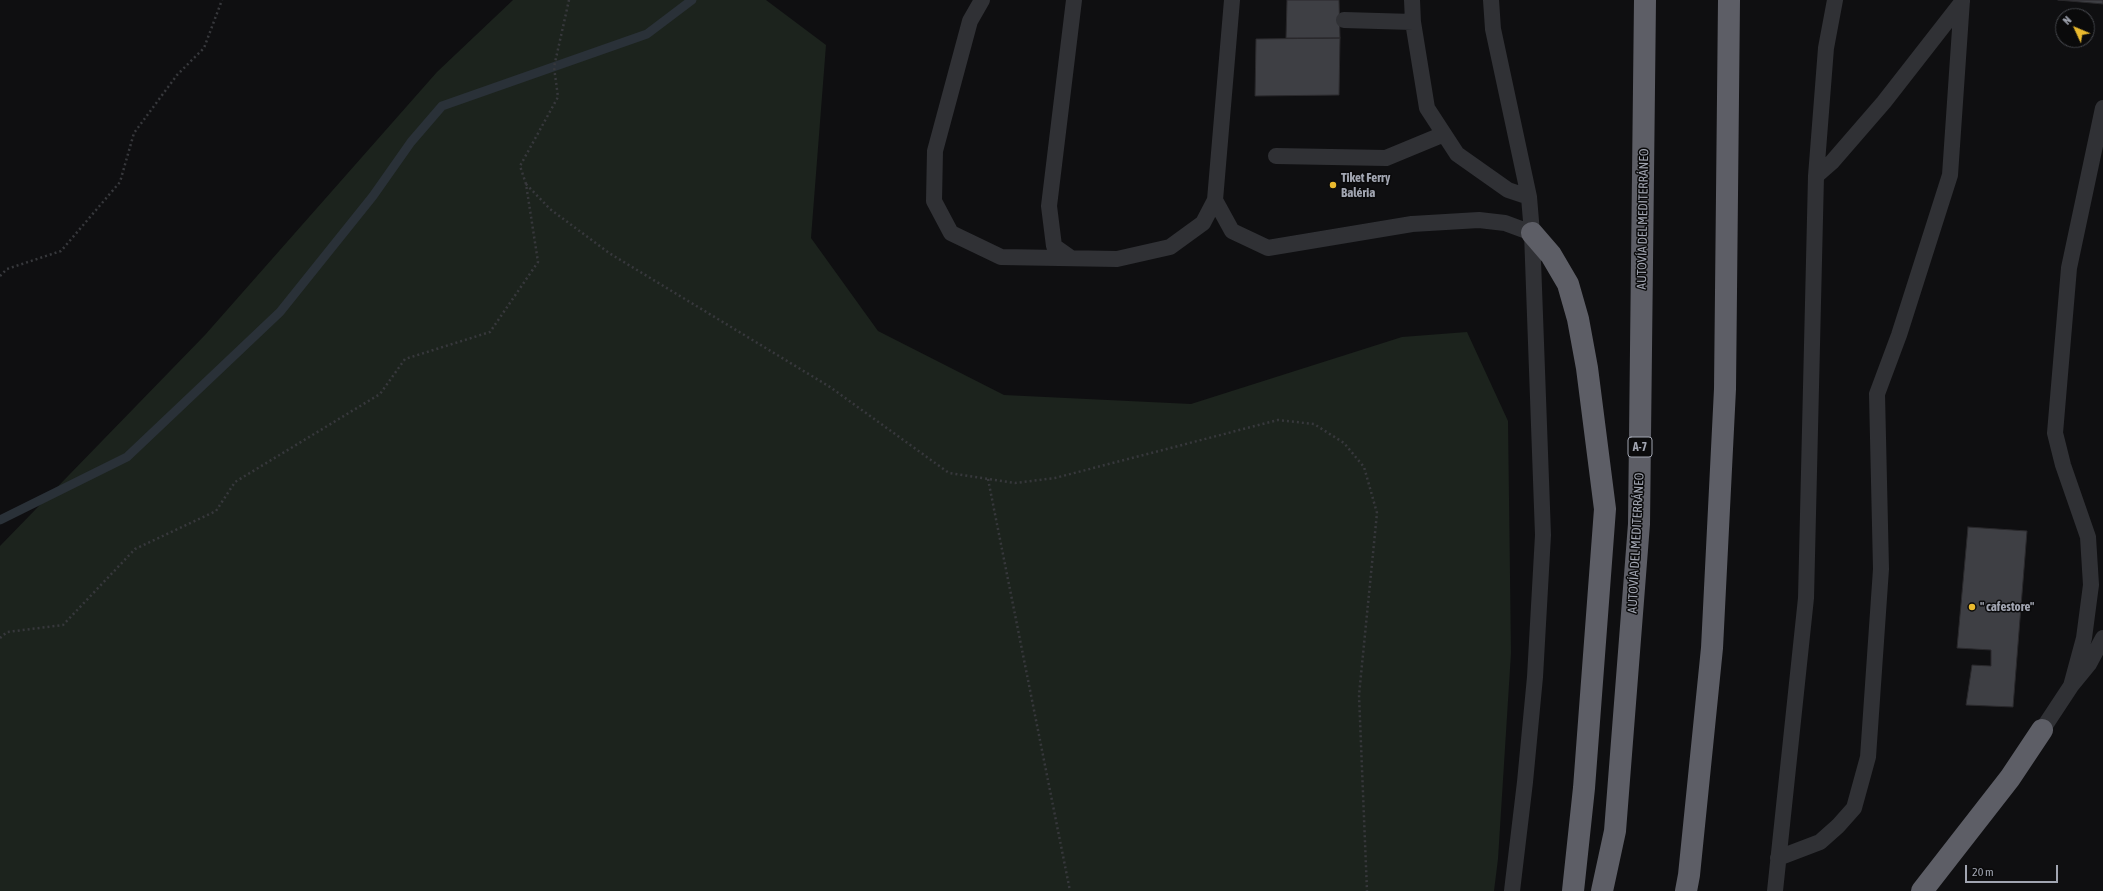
<!DOCTYPE html>
<meta charset="utf-8">
<style>
body{margin:0}
#map{position:relative;width:2103px;height:891px;overflow:hidden;background:#0f0f11;font-family:"Asap Condensed",sans-serif}
canvas{display:block}
.north{position:absolute;left:2055px;top:8px;width:40px;height:40px;box-sizing:border-box;background:#0a0a0b;border:1px solid #46484d;border-radius:50%;rotate:314deg;font-size:11px;font-weight:700;line-height:16px;text-align:center;color:#a1a5b1}
.north::after{content:'';display:block;margin:auto;width:14px;height:18px;background:#e9b92e;clip-path:polygon(50% 0,100% 100%,50% 72%,0 100%)}
.scale{position:absolute;left:1965px;top:865px;width:93px;height:18px;box-sizing:border-box;border:2px solid #a1a5b1;border-top:0;padding-left:5px;font-size:12px;line-height:14px;white-space:nowrap;color:#a1a5b1;-webkit-text-stroke:3px #0a0a0b;paint-order:stroke}
</style>
<div id="map">
<canvas width="2103" height="891"></canvas>
<div class="north">N</div>
<div class="scale">20 m</div>
</div>
<script>
const ctx = document.querySelector('canvas').getContext('2d');
ctx.lineJoin = 'round';
function paint(path, color) {
  ctx.fillStyle = color;
  ctx.fill(path, 'evenodd');
}
function poly(rows) {
  const path = new Path2D();
  for (const r of rows) {
    path.moveTo(r[0], r[1]);
    for (let i = 2; i < r.length; i += 2) path.lineTo(r[i], r[i + 1]);
  }
  return path;
}
function trace(path, color, width, dash) {
  ctx.strokeStyle = color;
  ctx.lineWidth = width;
  ctx.lineCap = dash ? 'butt' : 'round';
  ctx.setLineDash(dash || []);
  ctx.stroke(path);
}
function write(font, color, halo, rows, align = 'center') {
  ctx.font = font + ' "Asap Condensed",sans-serif';
  ctx.lineWidth = 3;
  ctx.setLineDash([]);
  ctx.textBaseline = 'middle';
  ctx.strokeStyle = halo;
  ctx.fillStyle = color;
  for (const [text, x, y, turn = 0] of rows) {
    ctx.save();
    ctx.translate(x, y);
    ctx.rotate((+turn || 0) * Math.PI / 180);
    ctx.textAlign = isNaN(turn) ? turn : align;
    if (halo) ctx.strokeText(text, 0, 0);
    ctx.fillText(text, 0, 0);
    ctx.restore();
  }
}
const green = poly([
 [513,0,766,0,826,45,811,238,878,331,1004,395,1191,404,1402,337,1467,332,1508,421,1511,653,1498,859,1494,891,0,891,0,546,205,335,437,72]
]);
const stream = poly([
 [0,520,127,457,280,312,373,196,411,142,442,106,647,34,692,0]
]);
const building = poly([
 [1287,0,1339,0,1340,38,1286,38,1287,0],
 [2058,0,2103,0,2103,4,2058,0],
 [1340,38,1339,95,1255,96,1256,39,1340,38],
 [1968,527,2027,531,2013,707,1966,705,1972,665,1991,666,1991,650,1957,648,1968,527]
]);
const path = poly([
 [526,184,550,209,609,253,830,387,949,473,1015,483,1055,478,1278,420,1314,424,1344,443,1364,467,1377,513,1359,695,1367,891],
 [0,276,7,269,61,251,120,182,134,133,177,75,204,48,222,0],
 [988,479,1070,891],
 [0,638,7,632,63,625,135,549,216,511,235,482,380,394,405,359,490,332,538,262,526,184,520,166,558,97,554,67,569,0]
]);
const lane = poly([
 [982,0,970,21,935,151,934,201,951,233,1001,257,1117,259,1170,247,1203,223,1215,200],
 [1232,0,1215,200,1232,231,1268,248,1412,224,1479,220,1505,223,1532,233],
 [1412,0,1413,22],
 [1491,0,1493,29,1529,197,1532,233,1543,535,1535,677,1525,782,1512,891],
 [1344,20,1413,22,1427,108,1457,154,1508,190,1529,197],
 [1276,156,1386,158,1444,134],
 [1816,176,1832,162,1884,102,1962,2],
 [1071,258,1054,246,1049,206,1074,0],
 [2071,686,2084,638,2091,585,2088,537,2063,465,2055,433,2069,268,2103,108],
 [2042,730,2071,686,2089,664,2103,638],
 [1778,858,1820,842,1838,826,1854,808,1868,757,1881,569,1877,394,1899,335,1950,175,1962,0],
 [1775,891,1806,598,1816,176,1826,48,1835,0]
]);
const highway = poly([
 [1532,233,1551,255,1568,284,1578,319,1587,368,1605,509,1584,788,1573,891],
 [1602,891,1615,831,1639,524,1645,0],
 [1686,891,1689,875,1712,648,1725,389,1729,0],
 [1922,891,2010,778,2042,730]
]);
const markers = [
 [1333,185,4,"#e9b92e"],
 [1972,607,4,"#e9b92e"]
];
const shields = [
 [1640,447,24]
];
const shieldNames = [
 ["A-7",1640,447]
];
const poiNames = [
 ["Tiket Ferry",1341,178],
 ["Baléria",1341,193],
 ["\" cafestore\"",1980,607]
];
const streetNames = [
 ["AUTOVÍA DEL MEDITERRÁNEO",1643,219,-89],
 ["AUTOVÍA DEL MEDITERRÁNEO",1636,543,-87]
];
paint(green, '#1c231d');
trace(stream, '#2a3138', 9);
paint(building, '#3e3f44');
trace(building, '#2a292c', 1);
trace(path, '#37383c', 2.5, [2, 3]);
trace(lane, '#303135', 16);
trace(highway, '#5d5e66', 22);
for (const [x, y, r, color] of markers) {
  const dot = new Path2D();
  dot.arc(x, y, r, 0, 2 * Math.PI);
  ctx.fillStyle = color;
  ctx.fill(dot);
  trace(dot, '#0a0a0b', 1.5);
}
for (const [x, y, w] of shields) {
  const box = new Path2D();
  box.roundRect(x - w / 2, y - 10, w, 20, 3);
  ctx.fillStyle = '#0a0a0b';
  ctx.fill(box);
  trace(box, '#a1a5b1', 1);
}
write('bold 12px', '#a1a5b1', null, shieldNames);
write('bold 13px', '#a1a5b1', '#0a0a0b', poiNames, 'left');
write('13px', '#a1a5b1', '#0a0a0b', streetNames);
</script>
